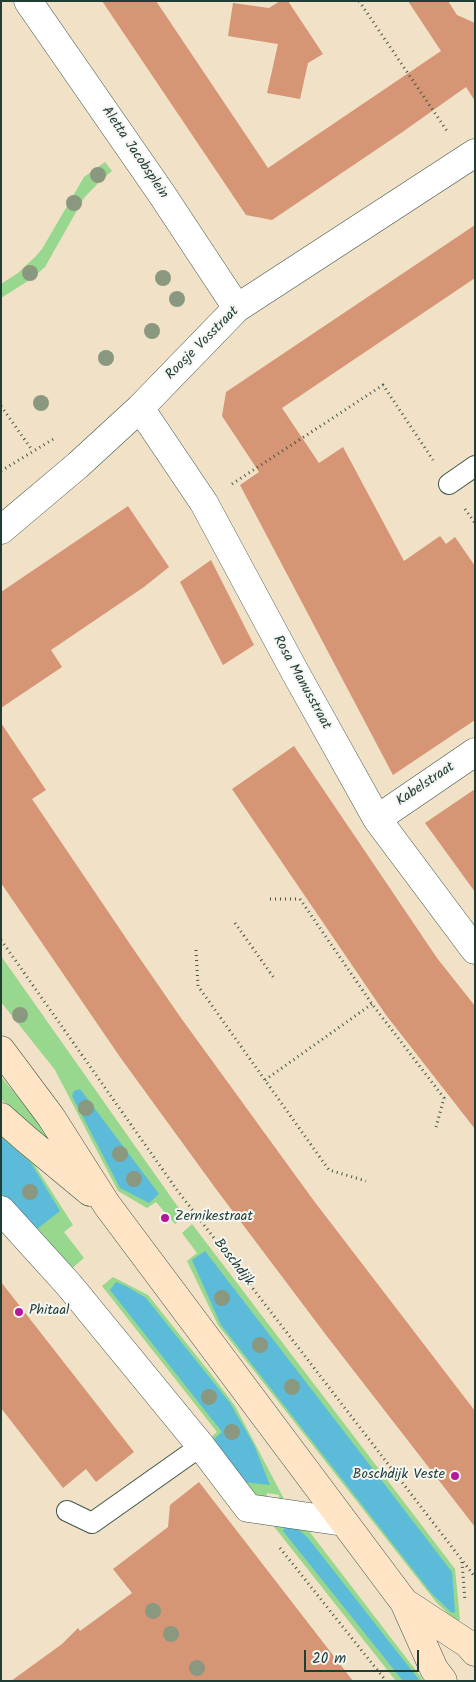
<!DOCTYPE html>
<style>
body{margin:0}
#map{position:relative;width:476px;height:1682px;overflow:hidden;background:#f1e1c6;font-family:Kalam,sans-serif}
canvas{display:block}
.frame{position:absolute;inset:0;border:2px solid #1f3d34;pointer-events:none}
.scale{position:absolute;left:304px;top:1650px;width:115px;height:22px;box-sizing:border-box;border:2px solid #1f3d34;border-top:0;padding-left:6px;font-size:15px;line-height:18px;white-space:nowrap;color:#1f3d34;-webkit-text-stroke:4px #f6f6f2;paint-order:stroke}
</style>
<div id="map">
<canvas width="476" height="1682"></canvas>
<div class="frame"></div>
<div class="scale">20 m</div>
</div>
<script>
const ctx = document.querySelector('canvas').getContext('2d');
ctx.lineJoin = 'round';
function paint(path, color) {
  ctx.fillStyle = color;
  ctx.fill(path, 'evenodd');
}
function poly(rows) {
  const path = new Path2D();
  for (const r of rows) {
    path.moveTo(r[0], r[1]);
    for (let i = 2; i < r.length; i += 2) path.lineTo(r[i], r[i + 1]);
  }
  return path;
}
function trace(path, color, width, dash) {
  ctx.strokeStyle = color;
  ctx.lineWidth = width;
  ctx.lineCap = dash ? 'butt' : 'round';
  ctx.setLineDash(dash || []);
  ctx.stroke(path);
}
function write(font, color, halo, rows, align = 'center') {
  ctx.font = font + ' Kalam,sans-serif';
  ctx.lineWidth = 4;
  ctx.setLineDash([]);
  ctx.textBaseline = 'middle';
  ctx.strokeStyle = halo;
  ctx.fillStyle = color;
  for (const [text, x, y, turn = 0] of rows) {
    ctx.save();
    ctx.translate(x, y);
    ctx.rotate((+turn || 0) * Math.PI / 180);
    ctx.textAlign = isNaN(turn) ? turn : align;
    if (halo) ctx.strokeText(text, 0, 0);
    ctx.fillText(text, 0, 0);
    ctx.restore();
  }
}
const green = poly([
 [105,162,112,171,102,179,84,198,45,267,31,279,1,298,1,284,18,273,35,257,42,249,84,177],
 [1,956,185,1217,175,1224,156,1202,147,1208,118,1191,55,1070,1,1002],
 [1,1077,13,1091,63,1153,57,1155,1,1099],
 [1,1133,32,1161,73,1225,64,1232,84,1258,69,1271,1,1197],
 [192,1224,455,1569,460,1620,456,1621,436,1602,218,1325,187,1261,197,1253,182,1233],
 [113,1277,148,1295,211,1374,235,1406,283,1497,282,1501,278,1502,279,1495,267,1493,266,1500,255,1497,206,1441,217,1432,102,1286],
 [272,1524,302,1527,309,1531,424,1681,396,1681]
]);
const water = poly([
 [80,1089,159,1194,149,1203,120,1188,72,1096,74,1091],
 [1,1137,31,1163,60,1211,37,1229,1,1193],
 [205,1251,452,1572,455,1612,452,1613,432,1594,221,1325,192,1260],
 [116,1282,126,1286,146,1298,230,1403,254,1445,270,1485,244,1482,212,1441,222,1432,110,1290],
 [287,1524,296,1527,308,1538,420,1681,403,1681,283,1531]
]);
const building = poly([
 [102,1,156,1,268,168,441,51,408,1,448,1,457,15,475,23,475,101,466,87,401,133,272,220,246,215],
 [280,1,288,1,323,54,308,63,300,99,267,93,278,44,228,36,233,3,269,8],
 [475,225,475,278,282,408,319,463,343,447,404,561,440,536,446,544,455,537,475,566,475,720,393,775,240,485,259,472,222,416,226,392],
 [128,506,169,567,144,587,51,650,62,667,1,708,1,592],
 [211,560,254,645,223,665,180,582],
 [1,723,46,790,32,799,134,950,181,1018,314,1201,475,1411,475,1527,326,1335,216,1189,120,1057,1,883],
 [294,746,437,958,475,1006,475,1129,386,1015,232,789],
 [475,789,475,892,425,823],
 [1,1282,134,1452,96,1482,86,1469,63,1488,1,1408],
 [199,1482,353,1681,11,1681,62,1644,78,1628,80,1631,132,1593,113,1569,168,1527,170,1505]
]);
const path = poly([
 [359,1,447,131],
 [1,406,32,450],
 [1,471,55,438],
 [232,484,383,385,433,460],
 [465,509,475,523],
 [270,899,300,899,372,1004,444,1098,436,1127],
 [235,923,274,978],
 [1,940,177,1190,475,1577],
 [196,950,198,986,329,1170,366,1181],
 [265,1080,372,1004],
 [280,1548,386,1681],
 [462,1562,465,1601]
]);
const lane = poly([
 [449,484,475,466],
 [67,1511,92,1523,201,1446]
]);
const street = poly([
 [28,1,161,193,237,308],
 [140,408,204,503,295,672,377,819,475,950],
 [1,530,78,465,140,408,237,308,475,153],
 [377,819,475,752],
 [1,1210,69,1285,201,1446,248,1508,344,1522]
]);
const secondary = poly([
 [1,1050,51,1117,107,1205,404,1602,434,1669,443,1681],
 [1,1117,26,1139,90,1192],
 [404,1602,468,1644,475,1652]
]);
const trees = [
 [98,175],
 [74,203],
 [30,273],
 [163,278],
 [177,299],
 [152,331],
 [106,358],
 [41,403],
 [20,1015],
 [86,1108],
 [120,1154],
 [134,1179],
 [30,1192],
 [222,1298],
 [260,1345],
 [292,1387],
 [209,1397],
 [232,1432],
 [153,1611],
 [171,1634],
 [197,1668]
];
const markers = [
 [165,1218,5,"#b5179e"],
 [19,1312,5,"#b5179e"],
 [455,1476,5,"#b5179e"]
];
const streetNames = [
 ["Aletta Jacobsplein",134,153,56],
 ["Roosje Vosstraat",203,344,-45],
 ["Rosa Manusstraat",301,683,61],
 ["Kabelstraat",426,785,-34],
 ["Boschdijk",233,1263,52]
];
const poiNames = [
 ["Zernikestraat",175,1218],
 ["Phitaal",29,1312],
 ["Boschdijk Veste",445,1476,"right"]
];
paint(green, '#97d78e');
paint(water, '#5bbbd9');
paint(building, '#d69575');
trace(lane, '#3e564a', 22);
trace(street, '#3e564a', 29);
trace(secondary, '#3e564a', 29);
trace(path, '#3e564a', 3, [1, 4]);
trace(lane, '#fff', 20);
trace(street, '#fff', 28);
trace(secondary, '#ffe4c6', 28);
ctx.fillStyle = '#8b9880';
for (const [x, y] of trees) {
  ctx.beginPath();
  ctx.arc(x, y, 8, 0, 2 * Math.PI);
  ctx.fill();
}
for (const [x, y, r, color] of markers) {
  const dot = new Path2D();
  dot.arc(x, y, r, 0, 2 * Math.PI);
  ctx.fillStyle = color;
  ctx.fill(dot);
  trace(dot, '#f6f6f2', 2);
}
write('14px', '#1f3d34', '#f6f6f2', streetNames);
write('14px', '#1f3d34', '#f6f6f2', poiNames, 'left');
</script>
